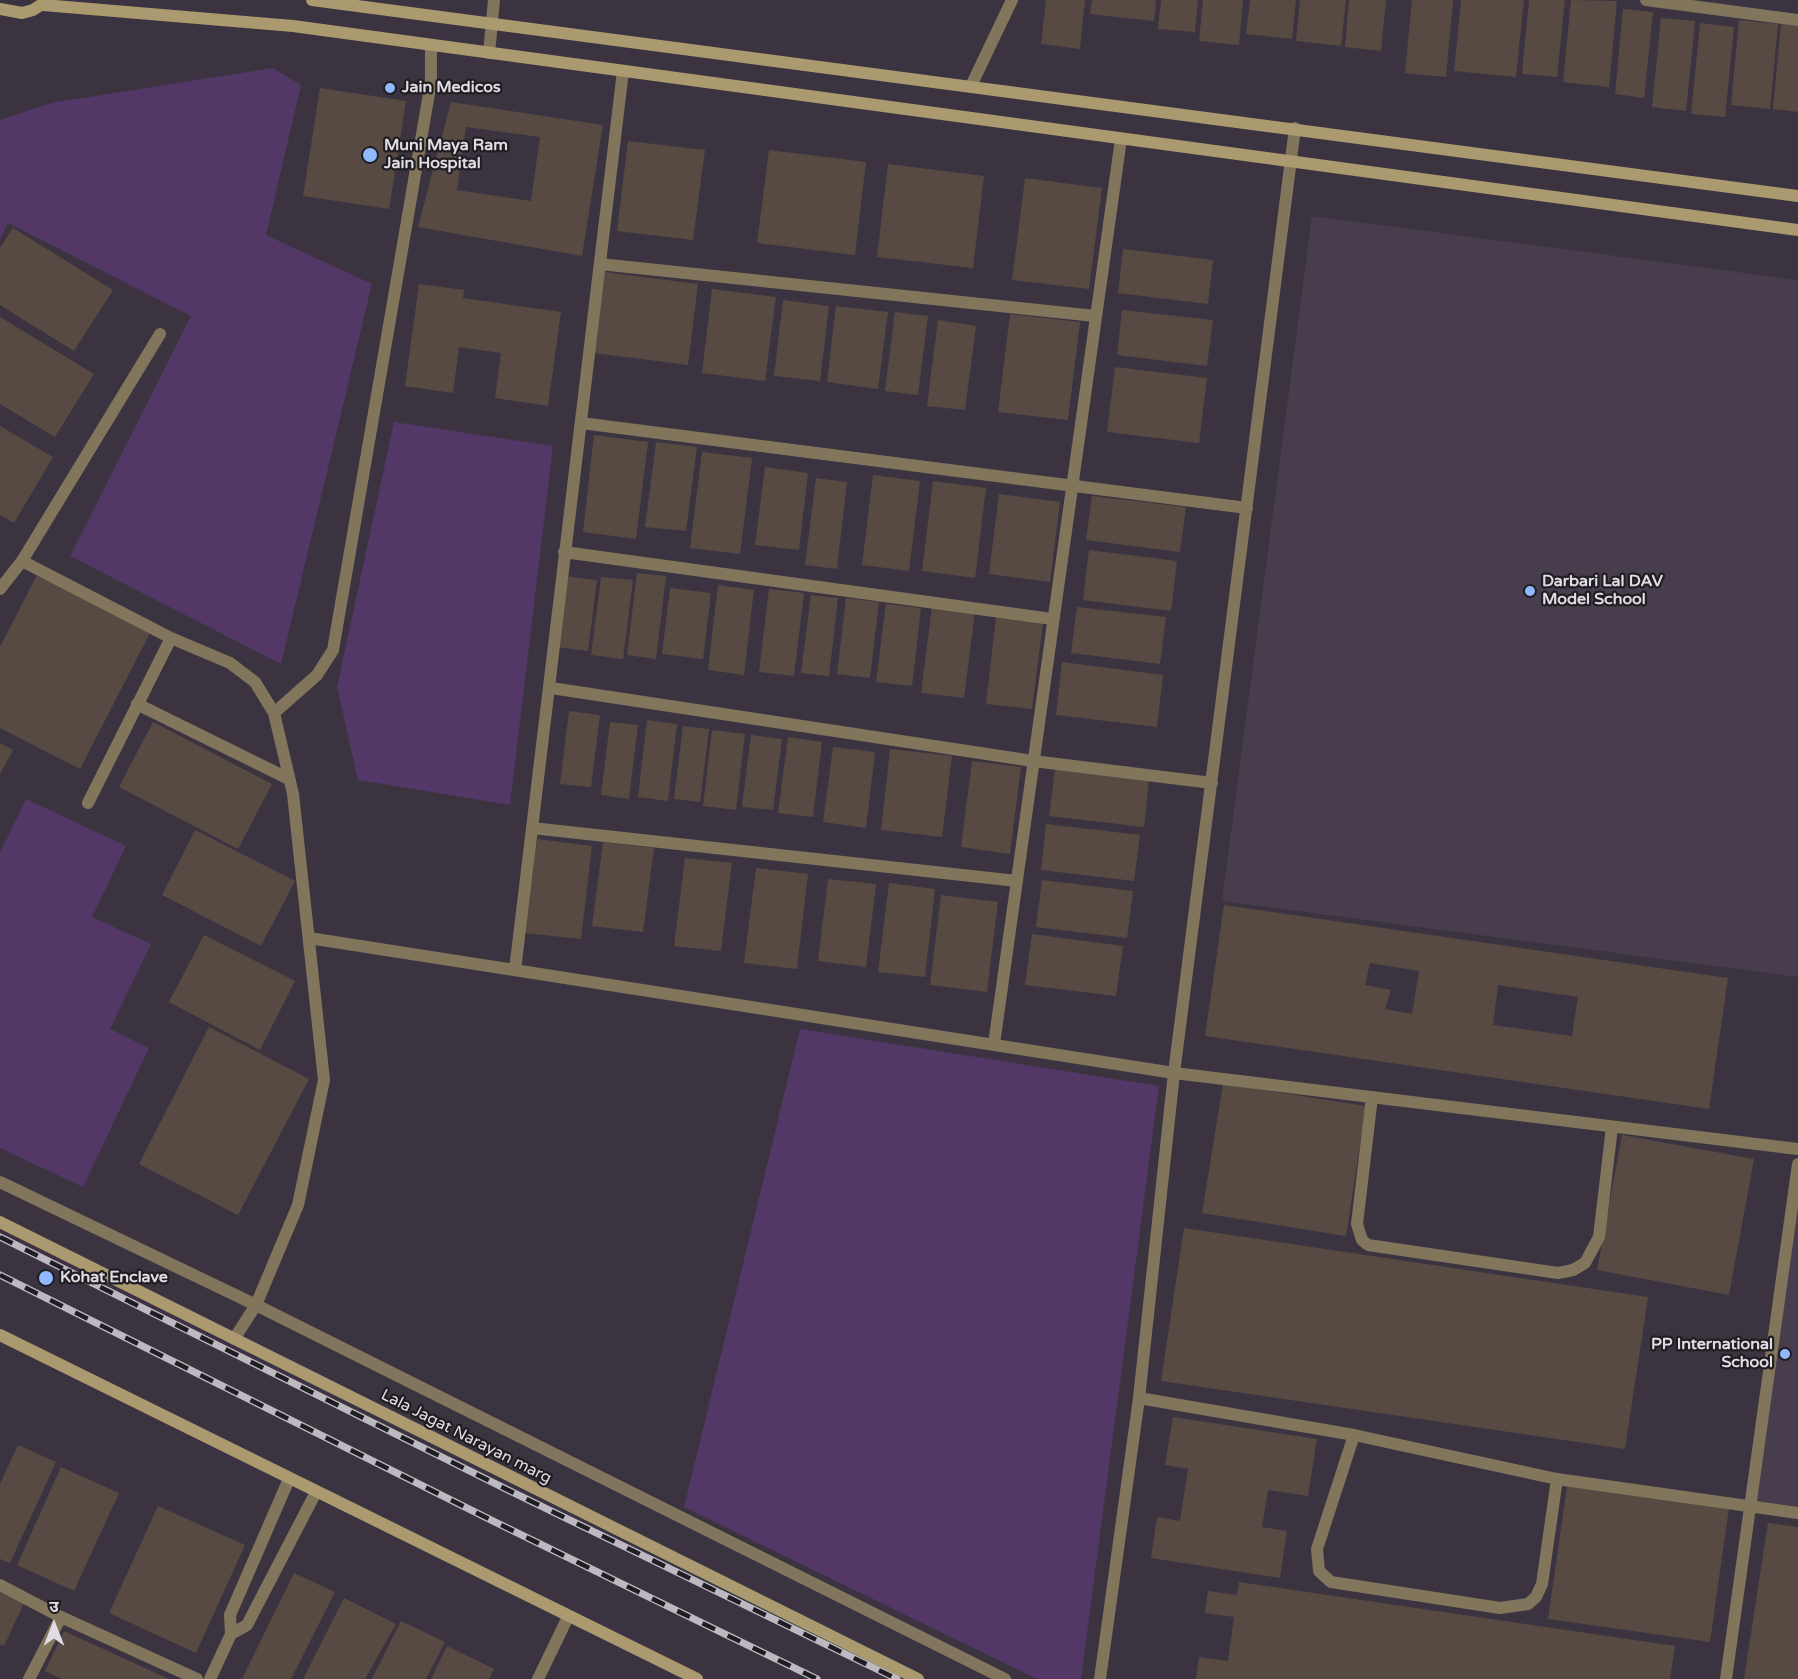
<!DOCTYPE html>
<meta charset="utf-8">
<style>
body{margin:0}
#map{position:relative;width:1798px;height:1679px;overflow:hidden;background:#3b3440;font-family:"Varela Round","Noto Sans Devanagari",sans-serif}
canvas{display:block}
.north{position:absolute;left:24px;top:1595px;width:60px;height:60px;-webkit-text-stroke:4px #201d22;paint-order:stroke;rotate:0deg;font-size:16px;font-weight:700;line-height:24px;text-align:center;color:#e0dce3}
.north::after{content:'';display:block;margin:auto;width:21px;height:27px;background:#e0dce3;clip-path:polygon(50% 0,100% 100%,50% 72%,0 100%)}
</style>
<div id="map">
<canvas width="1798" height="1679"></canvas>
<div class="north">उ</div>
</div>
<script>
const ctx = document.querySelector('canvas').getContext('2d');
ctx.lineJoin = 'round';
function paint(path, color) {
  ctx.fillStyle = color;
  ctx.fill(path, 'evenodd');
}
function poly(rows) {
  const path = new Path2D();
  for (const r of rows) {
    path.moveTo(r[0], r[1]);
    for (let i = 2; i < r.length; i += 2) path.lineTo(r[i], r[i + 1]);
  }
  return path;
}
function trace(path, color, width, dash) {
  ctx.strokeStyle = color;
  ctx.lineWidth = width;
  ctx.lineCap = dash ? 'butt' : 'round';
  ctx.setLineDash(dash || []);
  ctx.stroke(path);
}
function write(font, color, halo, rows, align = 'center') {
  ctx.font = font + ' "Varela Round",sans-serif';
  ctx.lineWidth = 4.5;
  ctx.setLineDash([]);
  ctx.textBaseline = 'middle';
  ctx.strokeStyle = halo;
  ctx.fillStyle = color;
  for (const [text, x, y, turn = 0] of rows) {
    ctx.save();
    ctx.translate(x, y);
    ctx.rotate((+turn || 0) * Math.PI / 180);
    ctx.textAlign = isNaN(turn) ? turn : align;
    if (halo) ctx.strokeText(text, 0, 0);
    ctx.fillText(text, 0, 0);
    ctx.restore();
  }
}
const education = poly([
 [1312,216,1798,280,1798,977,1222,901],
 [1798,1164,1798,1511,1750,1505]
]);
const green = poly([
 [273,68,301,85,266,235,372,284,281,664,70,556,191,316,8,223,0,239,0,120,51,103],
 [394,422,553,446,510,805,358,780,337,687],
 [26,799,126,846,92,917,151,944,110,1029,149,1048,83,1187,0,1148,0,853],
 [800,1029,1159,1086,1081,1679,1037,1679,684,1507]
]);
const building = poly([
 [1046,0,1085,0,1080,49,1041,44],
 [1092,0,1156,0,1154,21,1090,14],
 [1161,0,1198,0,1195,32,1158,29],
 [1203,0,1243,0,1239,45,1199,41],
 [1250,0,1296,0,1292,39,1246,34],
 [1300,0,1346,0,1341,46,1296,41],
 [1349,0,1386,0,1381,51,1345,47],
 [1412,0,1453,0,1446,77,1405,73],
 [1461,0,1524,0,1516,77,1454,71],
 [1529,0,1565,0,1557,77,1522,74],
 [1571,0,1617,1,1609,87,1563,82],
 [1623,9,1653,12,1644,98,1615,94],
 [1661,18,1695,21,1686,111,1652,107],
 [1739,20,1778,24,1770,109,1731,105],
 [1700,23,1734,27,1725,117,1691,114],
 [1781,24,1798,26,1798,112,1773,109],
 [320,88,406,101,389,209,303,196],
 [451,102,603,125,582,256,418,227],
 [466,127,540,137,531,201,457,190],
 [628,141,705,150,693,240,617,231],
 [769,150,866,162,855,255,757,243],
 [888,164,984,176,973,268,877,257],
 [1025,178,1102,188,1089,289,1012,280],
 [13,228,113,290,74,351,0,305,0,248],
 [1123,249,1213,260,1208,304,1118,293],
 [604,272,698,284,688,365,594,353],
 [419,284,464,290,463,298,561,312,548,406,495,398,501,353,459,347,453,393,405,386],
 [712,289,776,297,765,381,702,373],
 [783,300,829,306,820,381,774,376],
 [836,306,888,312,878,389,827,382],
 [1122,310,1213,320,1207,366,1117,355],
 [895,312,928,316,918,395,885,391],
 [1010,314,1080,322,1068,420,998,412],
 [0,317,94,374,55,437,0,404],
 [938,320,976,326,965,410,927,406],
 [1115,367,1207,378,1199,443,1107,432],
 [0,426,53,457,14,523,0,515],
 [594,435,648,442,636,539,583,532],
 [656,442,697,447,686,531,645,527],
 [702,452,752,458,740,554,690,548],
 [765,467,808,473,799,550,755,545],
 [873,475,920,481,909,571,862,565],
 [816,478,847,482,837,569,805,565],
 [933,481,986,488,975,578,922,571],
 [999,494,1060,502,1050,582,989,574],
 [1092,496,1186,507,1180,552,1086,540],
 [1089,550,1177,561,1171,611,1083,600],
 [637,573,666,576,656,659,627,655],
 [37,575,150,633,80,769,0,728,0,647],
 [564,576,597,580,588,651,555,647],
 [601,577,633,580,623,659,591,655],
 [718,585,754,590,744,675,708,670],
 [670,588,711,593,703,659,662,654],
 [769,589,804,593,794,676,759,672],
 [811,595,838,598,829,676,801,673],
 [846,598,879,602,870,678,837,674],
 [886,604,921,608,912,686,876,682],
 [932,607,975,612,964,698,921,693],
 [1077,607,1166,617,1160,664,1071,653],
 [996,617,1043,623,1032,709,986,704],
 [1062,662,1163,675,1157,727,1056,715],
 [569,711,600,715,591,787,560,784],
 [647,720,677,724,668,801,638,797],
 [153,722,272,784,238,849,119,787],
 [610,722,638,725,629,799,601,795],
 [683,726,709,729,700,802,674,799],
 [712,730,745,734,736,810,703,806],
 [751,735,782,739,773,810,742,807],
 [788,737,822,742,813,817,778,813],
 [0,743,13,750,0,774],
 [833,747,875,752,866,828,823,822],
 [890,749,952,756,942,837,881,830],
 [972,761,1021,767,1010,854,961,847],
 [1055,769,1149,780,1144,827,1049,816],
 [1046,824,1140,835,1134,881,1041,870],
 [195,830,295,881,261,946,162,895],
 [537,839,592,846,581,939,525,933],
 [603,842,654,848,643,932,592,926],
 [685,858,732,863,721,951,674,946],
 [756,868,808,874,797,969,744,963],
 [828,879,876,884,866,967,818,961],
 [1042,880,1133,891,1127,938,1036,927],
 [889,883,935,889,925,977,878,972],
 [941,895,998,902,987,992,930,985],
 [1224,905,1728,978,1709,1109,1205,1036],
 [1370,963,1419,971,1412,1014,1385,1009,1391,990,1365,985],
 [1498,985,1578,997,1572,1036,1493,1025],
 [1032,934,1123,946,1116,996,1025,985],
 [204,935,295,981,260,1050,169,1002],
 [209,1027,309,1079,238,1215,139,1164],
 [1223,1084,1366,1106,1346,1236,1202,1213],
 [1622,1135,1754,1159,1729,1295,1597,1270],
 [1184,1228,1648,1297,1625,1449,1161,1381],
 [1173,1417,1317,1439,1308,1496,1268,1490,1262,1527,1287,1531,1280,1578,1151,1558,1157,1517,1180,1521,1188,1469,1165,1465],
 [18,1445,56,1462,10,1563,0,1559,0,1484],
 [61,1467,119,1493,74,1591,17,1565],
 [1567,1486,1729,1508,1710,1642,1548,1619],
 [158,1506,245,1545,196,1653,109,1613],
 [1768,1523,1798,1527,1798,1679,1744,1679],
 [294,1573,335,1592,291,1679,242,1679],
 [1239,1582,1675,1646,1670,1679,1196,1679,1199,1657,1228,1661,1234,1617,1205,1613,1208,1591,1237,1595],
 [0,1592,24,1603,4,1646,0,1644],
 [344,1598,396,1624,365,1679,303,1679],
 [401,1621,445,1642,426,1679,372,1679],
 [64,1631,169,1679,62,1679,45,1671],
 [447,1646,494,1669,489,1679,431,1679]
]);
const lane = poly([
 [1372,1097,1357,1224,1362,1240,1368,1245,1558,1273,1573,1270,1585,1263,1599,1237,1612,1127],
 [1354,1435,1317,1549,1319,1571,1331,1582,1500,1608,1528,1604,1536,1597,1542,1584,1557,1479]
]);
const street = poly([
 [1646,0,1798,20],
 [489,53,494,0],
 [971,86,1012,0],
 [600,264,1095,316],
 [581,423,1247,508],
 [564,552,1052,619],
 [22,561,171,638,230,663,255,682,274,713,293,794,324,1080,298,1205,256,1305,234,1339],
 [0,589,22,561,160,334],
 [551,688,1033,761,1212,783],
 [137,704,289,779],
 [274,713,317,675,333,650,431,82,431,45],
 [88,803,171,638],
 [532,828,1017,881],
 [309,938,1174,1073,1798,1149],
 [515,970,623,71],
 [994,1044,1121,139],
 [0,1182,256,1305,1005,1679],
 [1139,1398,1354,1435,1557,1479,1798,1513],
 [0,1585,61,1617,197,1679],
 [231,1634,247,1625,316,1492],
 [29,1679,61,1617],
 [210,1679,231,1634,230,1615,289,1479],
 [538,1679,568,1617],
 [1100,1679,1139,1398,1174,1073,1295,128],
 [1726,1679,1798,1164]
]);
const secondary = poly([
 [312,0,1798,196],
 [43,5,293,26,1798,230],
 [0,9,22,13,33,10,47,1],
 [0,1222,918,1679],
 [0,1335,697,1679]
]);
const rail = poly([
 [0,1237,510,1491,897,1679],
 [0,1275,495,1522,817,1679]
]);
const markers = [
 [390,88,6,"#8fb8fd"],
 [370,155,8,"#8fb8fd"],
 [1530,591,6,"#8fb8fd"],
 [46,1278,8,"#8fb8fd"],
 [1785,1354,6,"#8fb8fd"]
];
const poiNames = [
 ["Jain Medicos",402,88],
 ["Muni Maya Ram",384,146],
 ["Jain Hospital",384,164],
 ["Darbari Lal DAV",1542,582],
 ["Model School",1542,600],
 ["Kohat Enclave",60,1278],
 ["PP International",1773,1345,"right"],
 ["School",1773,1363,"right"]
];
const streetNames = [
 ["Lala Jagat Narayan marg",466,1437,27]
];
paint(education, '#483d4d');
paint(green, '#533766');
paint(building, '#574a43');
trace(lane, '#81765c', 12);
trace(street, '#81765c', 12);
trace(secondary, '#ab996f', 12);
trace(rail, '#beb9c1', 7);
trace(rail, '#201d22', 4.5, [14]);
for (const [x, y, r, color] of markers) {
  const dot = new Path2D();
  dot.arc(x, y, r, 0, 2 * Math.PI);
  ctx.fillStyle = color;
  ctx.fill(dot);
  trace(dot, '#201d22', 2);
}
write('bold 16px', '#e0dce3', '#201d22', poiNames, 'left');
write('16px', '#e0dce3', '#201d22', streetNames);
</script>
